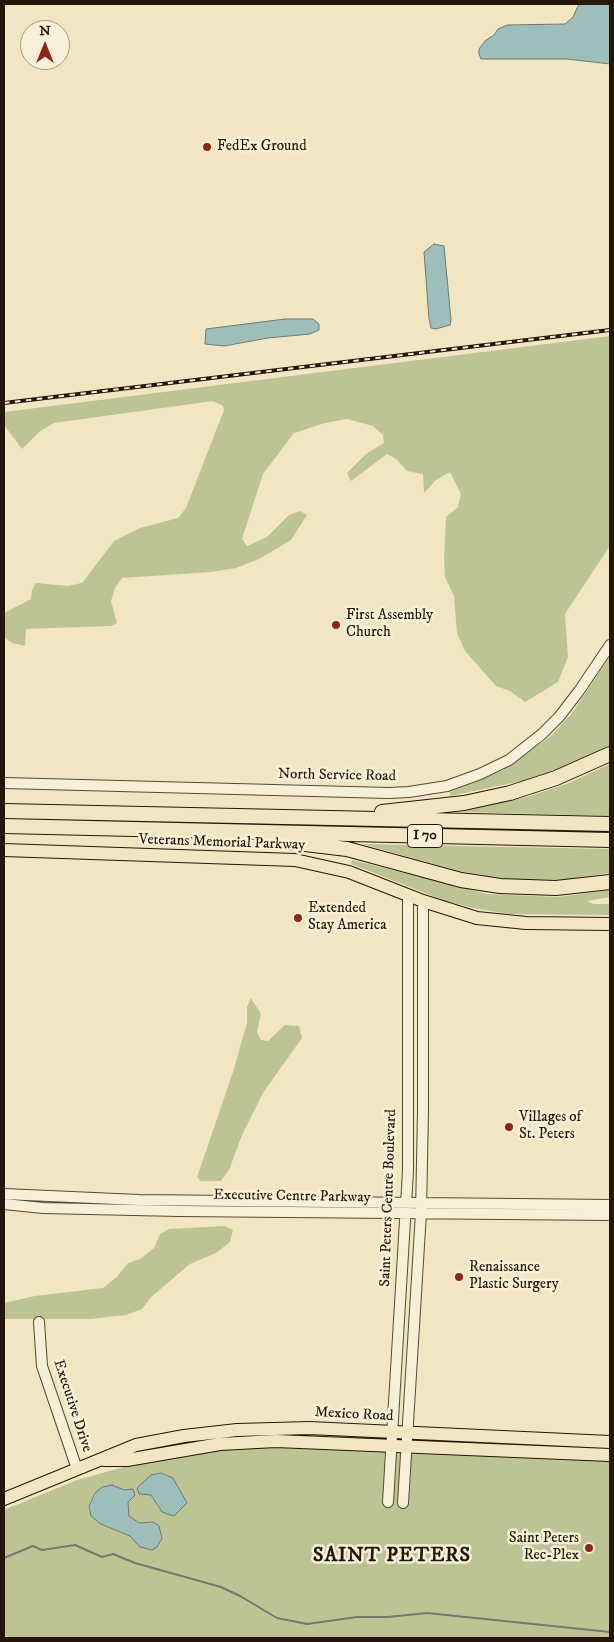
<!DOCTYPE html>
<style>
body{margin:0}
#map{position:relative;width:614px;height:1642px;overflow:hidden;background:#f2e6c2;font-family:"IM FELL DW Pica",serif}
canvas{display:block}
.frame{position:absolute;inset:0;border:5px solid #251609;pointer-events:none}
.north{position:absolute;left:20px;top:20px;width:50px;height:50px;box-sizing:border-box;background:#f7efd7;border:1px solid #a39885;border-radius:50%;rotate:0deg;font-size:14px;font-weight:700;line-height:20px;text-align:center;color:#251609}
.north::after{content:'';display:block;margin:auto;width:18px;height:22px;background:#8f2418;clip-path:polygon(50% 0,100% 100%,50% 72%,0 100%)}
</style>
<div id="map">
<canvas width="614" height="1642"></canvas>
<div class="frame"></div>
<div class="north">N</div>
</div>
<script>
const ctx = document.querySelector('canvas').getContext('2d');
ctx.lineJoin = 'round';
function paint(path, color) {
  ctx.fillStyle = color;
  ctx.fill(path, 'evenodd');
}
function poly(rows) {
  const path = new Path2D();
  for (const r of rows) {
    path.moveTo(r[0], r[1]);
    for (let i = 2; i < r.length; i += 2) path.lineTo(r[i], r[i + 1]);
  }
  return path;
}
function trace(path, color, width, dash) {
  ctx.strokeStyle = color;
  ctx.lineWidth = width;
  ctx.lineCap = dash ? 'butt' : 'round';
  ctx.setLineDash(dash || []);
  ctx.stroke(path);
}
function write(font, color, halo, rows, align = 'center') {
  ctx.font = font + ' "IM FELL DW Pica",serif';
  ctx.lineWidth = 5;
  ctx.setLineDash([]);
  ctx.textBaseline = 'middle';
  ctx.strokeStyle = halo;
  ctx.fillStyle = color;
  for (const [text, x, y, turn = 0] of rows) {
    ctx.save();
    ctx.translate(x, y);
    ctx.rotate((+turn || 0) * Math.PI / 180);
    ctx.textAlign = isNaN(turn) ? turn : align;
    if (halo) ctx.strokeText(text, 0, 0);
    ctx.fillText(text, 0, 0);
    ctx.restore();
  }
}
const green = poly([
 [610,336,610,546,565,614,568,657,558,682,525,702,510,691,496,686,465,651,457,633,454,596,445,577,444,558,446,517,458,507,461,494,450,472,436,480,424,493,423,474,407,471,396,459,387,454,351,481,347,473,366,454,384,443,383,435,373,426,347,419,325,423,294,433,263,474,242,539,247,546,267,537,289,515,300,511,307,515,291,540,259,559,236,568,211,572,122,578,115,588,111,601,117,623,111,626,26,629,25,646,12,643,4,637,4,613,31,599,32,590,36,583,67,586,82,583,114,541,140,528,178,518,186,508,224,410,223,406,213,401,54,423,40,431,22,449,4,425,4,412],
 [610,656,610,745,564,767,522,781,450,796,450,792,502,771,550,737,573,712],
 [610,764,610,816,461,812,527,797,569,783],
 [362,844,610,849,610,873,562,880,504,879,459,871],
 [352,860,488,894,558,897,610,890,610,897,587,901,593,904,610,904,610,915,509,914,473,908,443,900,351,864],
 [251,998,261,1014,257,1032,261,1040,268,1041,285,1025,299,1026,302,1038,263,1093,242,1135,229,1170,221,1181,200,1181,197,1177,233,1072,247,1023,247,1007],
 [225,1226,233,1230,230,1242,216,1253,190,1264,151,1297,142,1309,126,1315,89,1319,4,1319,4,1303,35,1296,103,1288,117,1277,128,1263,140,1259,154,1248,160,1234,169,1229],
 [278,1445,610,1461,610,1638,4,1638,4,1510,77,1480,142,1462,214,1449]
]);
const water = poly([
 [579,4,610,4,610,64,567,59,481,59,479,54,479,49,485,41,494,35,498,29,507,25,565,24,573,17,579,4],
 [434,244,444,246,451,320,450,325,436,329,431,328,429,319,424,252,434,244],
 [285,319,313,319,319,324,319,330,310,334,268,338,224,346,205,344,206,329,285,319],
 [161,1473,173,1478,187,1503,174,1516,162,1512,151,1495,139,1494,137,1488,151,1475,161,1473],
 [112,1485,124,1490,133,1489,135,1495,128,1502,129,1516,139,1523,153,1522,159,1526,162,1538,157,1547,152,1550,140,1547,130,1536,101,1524,91,1516,89,1506,95,1493,102,1487,112,1485]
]);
const stream = poly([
 [4,1558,33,1546,42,1550,75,1545,102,1557,113,1554,135,1563,221,1587,240,1596,277,1618,307,1624,357,1617,388,1617,427,1613,610,1632]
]);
const minor = poly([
 [4,783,389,793,409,792,447,786,480,774,509,760,542,734,559,717,579,691,610,645],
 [4,1194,139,1200,610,1205],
 [4,1204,43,1208,179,1211,610,1215],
 [39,1322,42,1366,77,1469],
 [388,1502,408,1171,408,896],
 [403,1503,421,1213,423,1111,423,901]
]);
const major = poly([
 [4,850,295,860,349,872,423,901,477,918,526,923,610,924],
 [104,1460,127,1460,220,1444,276,1441,610,1455],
 [4,1499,136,1445,184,1436,237,1430,309,1428,610,1442]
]);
const highway = poly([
 [4,811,610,824],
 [382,812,464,803,510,793,556,778,610,754],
 [4,826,610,840],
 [272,840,347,849,461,880,500,886,556,888,610,882]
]);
const rail = poly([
 [4,403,610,330]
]);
const markers = [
 [207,147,5,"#8f2418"],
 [336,625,5,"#8f2418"],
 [298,918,5,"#8f2418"],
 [509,1127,5,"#8f2418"],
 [459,1277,5,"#8f2418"],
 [589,1548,5,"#8f2418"]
];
const shields = [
 [425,836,35]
];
const shieldNames = [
 ["I 70",425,836]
];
const poiNames = [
 ["FedEx Ground",217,147],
 ["First Assembly",346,616],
 ["Church",346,633],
 ["Extended",308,909],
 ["Stay America",308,926],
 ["Villages of",519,1118],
 ["St. Peters",519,1135],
 ["Renaissance",469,1268],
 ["Plastic Surgery",469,1285],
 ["Saint Peters",579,1539,"right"],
 ["Rec-Plex",579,1556,"right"]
];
const streetNames = [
 ["North Service Road",337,776,1],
 ["Veterans Memorial Parkway",222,843,2],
 ["Executive Centre Parkway",292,1197,1],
 ["Saint Peters Centre Boulevard",389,1198,-88],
 ["Executive Drive",72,1406,72],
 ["Mexico Road",354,1415,3]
];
const districtNames = [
 ["SAINT PETERS",392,1557]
];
paint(green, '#bcc493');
paint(water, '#9dbeba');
trace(water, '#6d7b73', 1);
trace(stream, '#6d7b73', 2);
trace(minor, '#584a37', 12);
trace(major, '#251609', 14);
trace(highway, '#251609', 16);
trace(minor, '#f7efd7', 10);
trace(major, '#f2e6c2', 12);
trace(highway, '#f2e6c2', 14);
trace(rail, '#251609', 4);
trace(rail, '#f7efd7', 2, [5.5]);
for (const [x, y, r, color] of markers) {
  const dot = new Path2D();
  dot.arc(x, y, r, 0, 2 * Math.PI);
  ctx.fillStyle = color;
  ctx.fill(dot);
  trace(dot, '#f7efd7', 2);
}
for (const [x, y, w] of shields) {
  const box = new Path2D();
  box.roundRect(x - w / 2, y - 11.5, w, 23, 4);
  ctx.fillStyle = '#f7efd7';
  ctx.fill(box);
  trace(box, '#251609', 1);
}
write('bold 14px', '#251609', null, shieldNames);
write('15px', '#251609', '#f7efd7', poiNames, 'left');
write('15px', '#251609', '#f7efd7', streetNames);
ctx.letterSpacing = '1px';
write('bold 20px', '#251609', '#f7efd7', districtNames);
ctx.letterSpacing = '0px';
</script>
